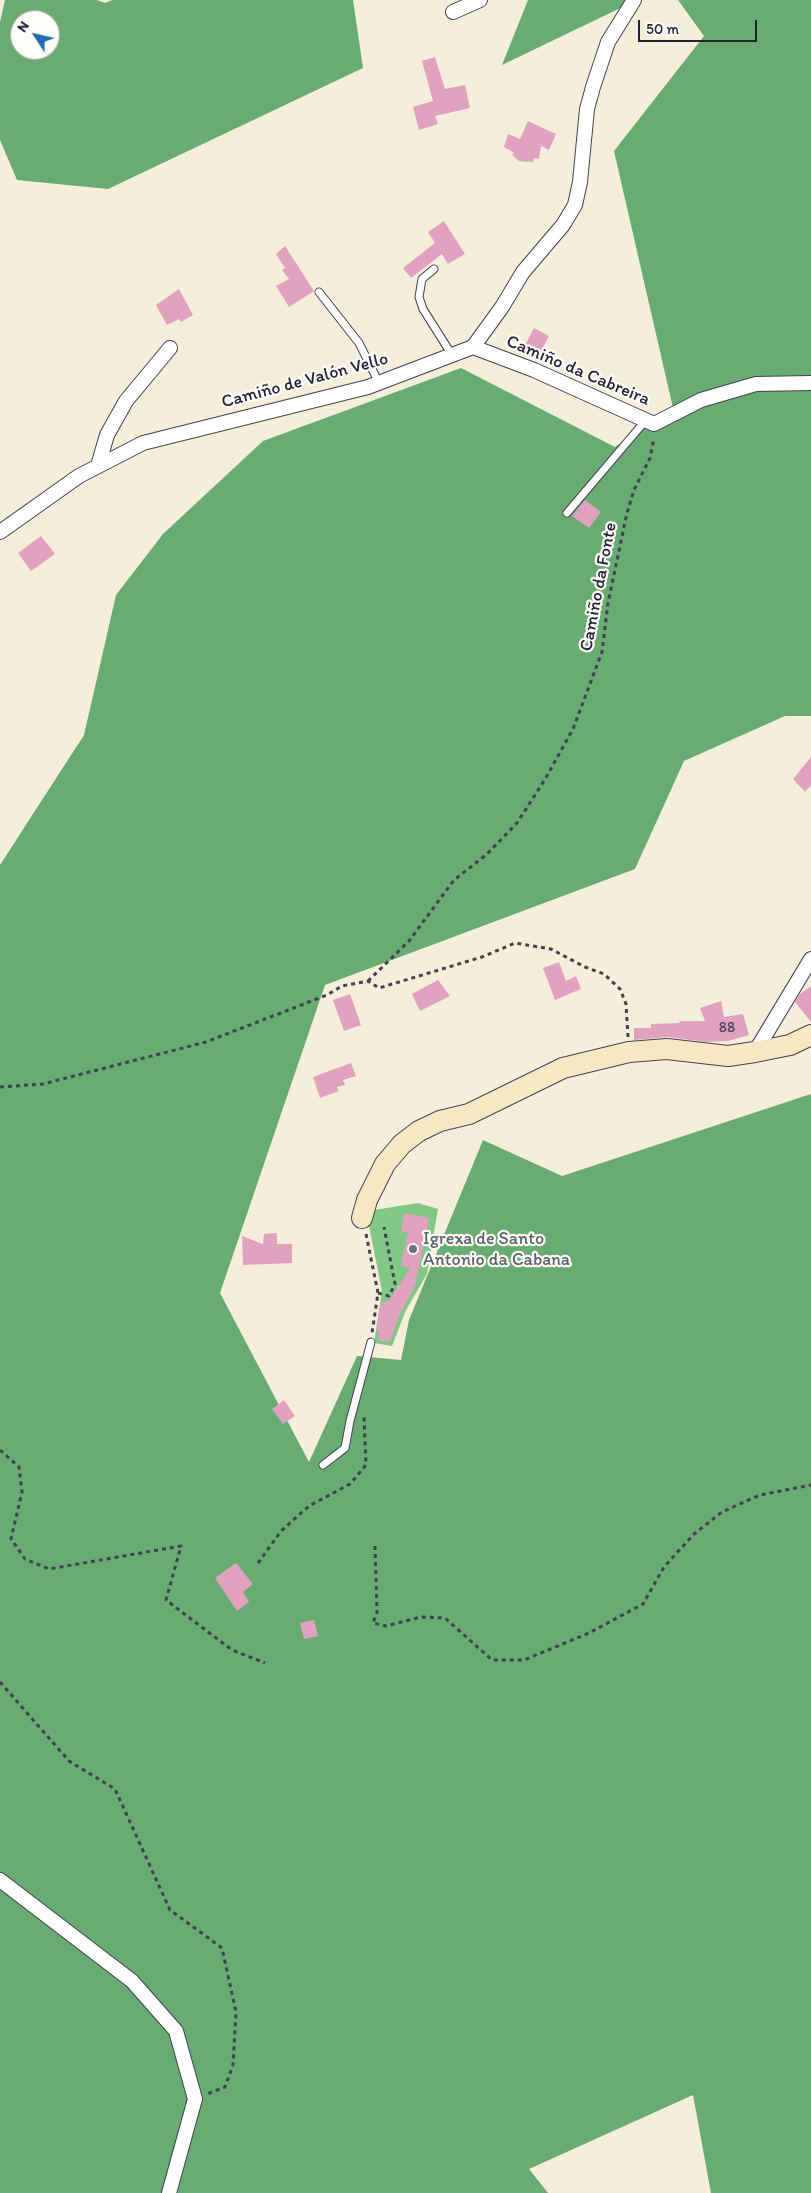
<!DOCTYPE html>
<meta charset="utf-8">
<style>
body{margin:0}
#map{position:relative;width:811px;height:2193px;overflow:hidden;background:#f5eedb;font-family:Itim,sans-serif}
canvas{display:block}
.north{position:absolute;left:10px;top:10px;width:50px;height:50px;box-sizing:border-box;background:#fdfcf7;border:1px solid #a5a5ac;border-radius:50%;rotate:305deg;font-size:14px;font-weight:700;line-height:20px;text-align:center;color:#22223b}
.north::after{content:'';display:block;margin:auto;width:18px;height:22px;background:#1f6fb2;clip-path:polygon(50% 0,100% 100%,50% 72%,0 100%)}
.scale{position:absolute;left:638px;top:20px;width:119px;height:22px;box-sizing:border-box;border:2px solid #22223b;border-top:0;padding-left:6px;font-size:15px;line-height:18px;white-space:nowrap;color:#22223b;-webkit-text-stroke:4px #fdfcf7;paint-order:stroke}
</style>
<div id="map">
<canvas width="811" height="2193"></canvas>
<div class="north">N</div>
<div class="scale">50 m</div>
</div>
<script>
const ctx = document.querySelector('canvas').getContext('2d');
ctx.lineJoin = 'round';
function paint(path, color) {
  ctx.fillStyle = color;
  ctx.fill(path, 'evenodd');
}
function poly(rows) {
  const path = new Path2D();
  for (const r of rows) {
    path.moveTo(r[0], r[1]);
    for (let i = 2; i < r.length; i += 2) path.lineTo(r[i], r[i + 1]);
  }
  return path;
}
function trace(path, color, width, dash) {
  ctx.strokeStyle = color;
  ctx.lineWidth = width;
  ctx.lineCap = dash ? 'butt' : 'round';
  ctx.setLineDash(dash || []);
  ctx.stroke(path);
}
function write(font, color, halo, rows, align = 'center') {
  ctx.font = font + ' Itim,sans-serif';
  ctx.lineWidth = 4.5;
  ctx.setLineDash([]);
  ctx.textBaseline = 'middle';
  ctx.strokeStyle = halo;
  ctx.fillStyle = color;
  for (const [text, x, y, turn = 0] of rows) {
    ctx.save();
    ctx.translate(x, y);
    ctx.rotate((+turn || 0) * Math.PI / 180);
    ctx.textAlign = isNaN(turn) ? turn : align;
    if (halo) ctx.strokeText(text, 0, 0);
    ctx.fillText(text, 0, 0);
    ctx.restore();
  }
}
const green = poly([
 [418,1203,438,1209,427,1274,406,1310,392,1346,374,1343,382,1291,368,1221,374,1210]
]);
const forest = poly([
 [5,0,97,0,105,3,112,0,353,0,363,68,108,189,17,180,0,140,0,22],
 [20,20,50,20,50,50,20,50],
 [528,0,637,0,502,65],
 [678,0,811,0,811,716,785,716,684,761,635,869,325,985,220,1293,309,1462,357,1356,401,1360,409,1320,483,1140,562,1176,811,1094,811,2193,711,2193,693,2095,529,2169,548,2193,0,2193,0,865,84,735,116,595,163,534,263,441,461,368,615,447,673,408,614,151,704,36]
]);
const building = poly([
 [435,57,445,89,465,85,470,108,435,116,438,124,419,130,413,107,433,101,422,61],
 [528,121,556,134,549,150,541,146,539,159,534,158,533,162,519,161,512,155,514,153,504,147,508,134,520,139],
 [444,221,465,254,448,264,442,254,411,278,403,268,435,243,428,232],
 [285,246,314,291,289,307,276,286,289,279,282,270,285,268,276,254],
 [179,289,193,315,181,322,179,319,167,325,156,305],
 [534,328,549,336,539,355,524,347],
 [585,500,601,512,589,528,572,516],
 [41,536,55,554,31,571,18,553],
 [811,757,811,785,805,792,793,779],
 [559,962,566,981,576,976,581,989,555,1000,543,968],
 [438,980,450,996,420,1011,412,994],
 [811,986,811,1022,795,1002,800,994],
 [350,994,361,1025,344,1031,333,1000],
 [721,1001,724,1017,743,1014,749,1035,728,1041,706,1042,668,1037,634,1040,634,1028,651,1028,651,1024,680,1023,679,1021,705,1021,700,1008],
 [351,1063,356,1076,343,1080,345,1085,337,1087,339,1091,320,1098,313,1077],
 [404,1213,429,1218,415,1286,399,1316,390,1342,378,1340,379,1331,376,1330,381,1302,388,1302,410,1268,401,1266,408,1232,401,1231],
 [277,1233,277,1244,292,1244,292,1263,243,1265,242,1236,263,1244,264,1234],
 [284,1400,295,1416,283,1424,272,1409],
 [236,1563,253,1584,243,1592,249,1602,237,1611,215,1578],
 [314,1620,318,1636,304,1639,300,1623]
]);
const path = poly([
 [368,981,409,941,454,880,486,855,517,823,544,781,573,729,602,652,608,603,627,513,634,490,650,458,654,438],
 [0,1087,43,1084,206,1042,327,995,342,986,368,981,379,988,482,957,515,943,551,949,585,967,604,974,620,989,626,1004,628,1037],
 [366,1234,378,1293,372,1333],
 [378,1293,389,1296,395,1284,384,1227],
 [0,1450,19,1467,22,1492,11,1539,25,1559,49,1569,181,1546,166,1600,232,1650,265,1663],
 [375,1546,377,1612,373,1623,386,1626,421,1617,445,1618,492,1660,524,1660,589,1633,643,1604,664,1567,694,1534,722,1512,760,1495,811,1485],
 [258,1563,281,1531,309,1506,350,1484,366,1465,364,1416],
 [0,1682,69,1761,115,1789,170,1910,222,1948,236,2012,233,2065,225,2087,207,2094]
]);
const lane = poly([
 [434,269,422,279,419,297,423,309,452,355],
 [319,292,359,343,379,383],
 [567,513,646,420],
 [323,1465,345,1448,350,1421,371,1342]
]);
const street = poly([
 [453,12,480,0],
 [473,347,534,370,654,424,701,400,756,384,811,383],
 [98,466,107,435,126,401,170,348],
 [0,532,79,476,143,443,368,387,473,347,502,307,523,272,563,225,575,205,580,182,587,109,593,87,608,42,634,0],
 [755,1052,811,959],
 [0,1880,132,1981,176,2031,195,2099,169,2193]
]);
const secondary = poly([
 [362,1218,367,1200,385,1164,402,1144,419,1131,440,1121,469,1114,563,1068,629,1052,667,1049,728,1056,755,1052,790,1045,811,1035]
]);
const markers = [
 [413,1249,5,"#6b7280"]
];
const numberNames = [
 ["88",727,1028]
];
const streetNames = [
 ["Camiño da Cabreira",578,371,23],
 ["Camiño de Valón Vello",305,381,-15],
 ["Camiño da Fonte",599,587,-79]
];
const worshipNames = [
 ["Igrexa de Santo",423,1239],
 ["Antonio da Cabana",423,1260]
];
paint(green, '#80c884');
paint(forest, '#68ac72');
paint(building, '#e1a2c0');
trace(lane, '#424153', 9);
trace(street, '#424153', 16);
trace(secondary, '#424153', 22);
trace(path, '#424153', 3, [4, 4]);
trace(lane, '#fff', 7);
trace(street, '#fff', 14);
trace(secondary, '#f7e8c3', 20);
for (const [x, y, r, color] of markers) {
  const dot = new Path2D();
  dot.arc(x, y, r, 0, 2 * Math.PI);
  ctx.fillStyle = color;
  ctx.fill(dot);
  trace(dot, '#fdfcf7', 2);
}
write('15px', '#52425c', null, numberNames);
write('18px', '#22223b', '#fdfcf7', streetNames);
write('18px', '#5b616d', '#fdfcf7', worshipNames, 'left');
</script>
